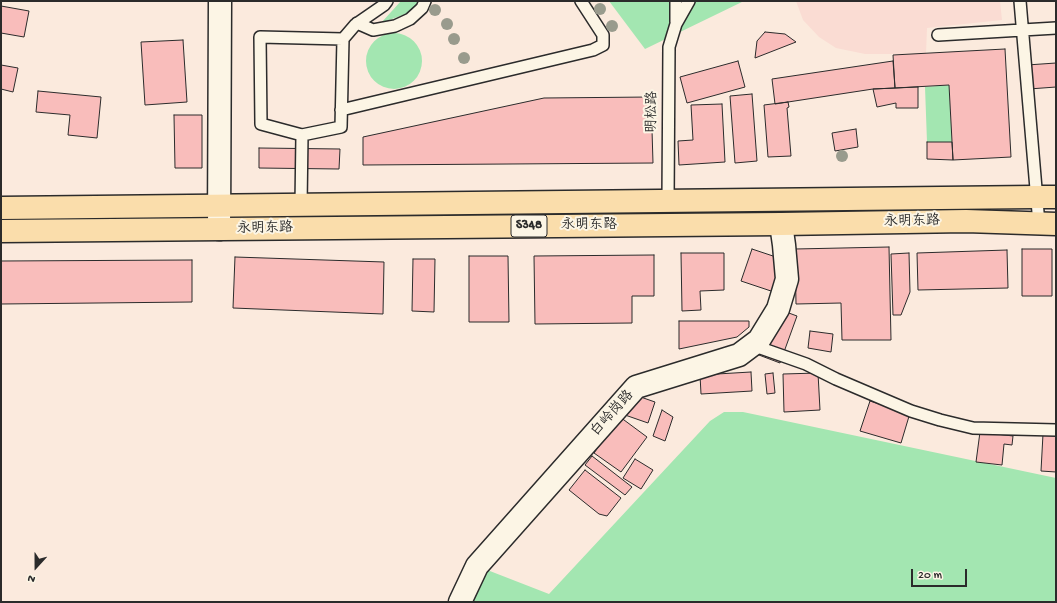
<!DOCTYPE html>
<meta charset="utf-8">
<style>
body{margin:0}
#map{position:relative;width:1057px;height:603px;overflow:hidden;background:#fbeadd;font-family:"Gochi Hand",sans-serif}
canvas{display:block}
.frame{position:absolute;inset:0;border:2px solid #2b2b2b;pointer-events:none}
.north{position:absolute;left:16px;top:547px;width:40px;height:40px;-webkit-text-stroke:3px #fcf5e5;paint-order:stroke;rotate:201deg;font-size:11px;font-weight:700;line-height:16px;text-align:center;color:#2b2b2b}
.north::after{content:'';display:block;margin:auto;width:14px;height:18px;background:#2b2b2b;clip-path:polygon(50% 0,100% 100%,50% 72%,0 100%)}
.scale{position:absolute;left:911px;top:569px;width:56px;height:18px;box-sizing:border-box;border:2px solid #2b2b2b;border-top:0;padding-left:5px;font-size:12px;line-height:14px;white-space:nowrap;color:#2b2b2b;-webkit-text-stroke:3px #fcf5e5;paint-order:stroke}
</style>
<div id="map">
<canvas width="1057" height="603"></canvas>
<div class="frame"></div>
<div class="north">N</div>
<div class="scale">20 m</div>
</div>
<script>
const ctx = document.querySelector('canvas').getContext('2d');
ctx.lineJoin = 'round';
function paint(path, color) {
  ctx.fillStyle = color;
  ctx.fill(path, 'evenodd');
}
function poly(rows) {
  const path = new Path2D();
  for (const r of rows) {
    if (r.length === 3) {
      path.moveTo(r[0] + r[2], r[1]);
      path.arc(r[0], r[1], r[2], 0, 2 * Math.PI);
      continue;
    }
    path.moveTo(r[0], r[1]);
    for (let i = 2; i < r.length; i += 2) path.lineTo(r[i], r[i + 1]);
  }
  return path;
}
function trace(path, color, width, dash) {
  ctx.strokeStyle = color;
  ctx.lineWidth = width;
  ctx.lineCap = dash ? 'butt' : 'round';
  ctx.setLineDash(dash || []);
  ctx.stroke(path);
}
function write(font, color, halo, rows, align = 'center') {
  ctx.font = font + ' "Gochi Hand","LXGW WenKai TC",sans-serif';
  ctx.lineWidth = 4;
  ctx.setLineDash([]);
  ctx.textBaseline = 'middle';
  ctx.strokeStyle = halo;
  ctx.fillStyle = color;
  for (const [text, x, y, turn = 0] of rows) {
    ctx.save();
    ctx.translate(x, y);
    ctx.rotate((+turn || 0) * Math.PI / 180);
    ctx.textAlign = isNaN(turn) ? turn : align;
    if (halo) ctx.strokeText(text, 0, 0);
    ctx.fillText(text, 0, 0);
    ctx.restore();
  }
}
const built = poly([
 [796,1,1000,1,1002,20,927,28,926,54,865,54,836,48,819,37,803,20]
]);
const green = poly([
 [401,1,425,1,422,8,381,23],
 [609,1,744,1,645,49],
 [394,61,28],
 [949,85,952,142,927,142,925,87],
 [724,412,743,412,1056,478,1056,602,460,602,477,566,549,594,710,421]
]);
const building = poly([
 [1,6,29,11,24,37,1,33,1,6],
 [765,32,785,34,796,42,755,58,757,41,765,32],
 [183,40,187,102,145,105,141,42,183,40],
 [1005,49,1011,157,953,160,949,85,895,88,893,55,1005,49],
 [738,61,745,87,687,103,680,77,738,61],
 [893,61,895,88,873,89,775,104,772,79,893,61],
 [1056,63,1056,87,1029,89,1027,65,1056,63],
 [1,65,18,68,13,92,1,89,1,65],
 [918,87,918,108,896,108,896,103,877,107,873,89,918,87],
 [38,91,101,97,97,138,68,135,70,115,36,112,38,91],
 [752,94,757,161,735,163,730,96,752,94],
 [651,97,653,163,363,165,363,137,544,98,651,97],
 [788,102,789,107,787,108,791,156,768,157,764,105,788,102],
 [722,104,725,162,679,165,678,141,693,140,691,105,722,104],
 [174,115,202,115,202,168,175,168,174,115],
 [856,129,858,147,835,151,832,133,856,129],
 [927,142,952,142,953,160,927,159,927,142],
 [259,148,340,149,339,169,259,168,259,148],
 [889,247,891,340,842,340,841,303,796,304,795,249,889,247],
 [752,249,785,260,774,292,741,281,752,249],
 [1022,249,1052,249,1052,296,1022,296,1022,249],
 [1007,250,1008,288,918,290,917,253,1007,250],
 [681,253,724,253,724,290,700,291,701,310,682,311,681,253],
 [909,253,910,292,901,315,893,315,891,254,909,253],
 [654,255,654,296,632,296,632,323,535,324,534,256,654,255],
 [469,256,508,256,509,322,469,322,469,256],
 [235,257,384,262,383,314,233,308,235,257],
 [413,259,435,259,434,312,412,311,413,259],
 [192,260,192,302,1,304,1,261,192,260],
 [767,305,797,316,780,363,751,352,767,305],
 [679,321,749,321,749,327,737,337,679,349,679,321],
 [810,331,833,334,831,352,808,348,810,331],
 [751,372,752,391,701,394,700,375,751,372],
 [773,373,775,393,767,394,765,374,773,373],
 [818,373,820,410,784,412,783,374,818,373],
 [632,394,655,402,648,423,625,415,632,394],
 [870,401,910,413,901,443,860,431,870,401],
 [662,410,673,417,665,441,653,436,662,410],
 [620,417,647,437,621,472,594,453,620,417],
 [980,432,1013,436,1012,445,1004,444,1002,465,976,462,980,432],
 [1043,434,1056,435,1056,472,1041,471,1043,434],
 [592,456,632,487,625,495,585,465,592,456],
 [635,459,653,470,641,489,623,478,635,459],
 [585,470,621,498,607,516,599,514,569,490,585,470]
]);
const lane = poly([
 [676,1,676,22],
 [1020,1,1039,224],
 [357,23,373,30,395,26,410,19,422,8,425,1],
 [938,35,1056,28],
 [341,110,593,50,603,45,603,35,581,1],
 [302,135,261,124,260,37,343,39],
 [668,201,669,47,676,24,689,1],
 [301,205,302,135,341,127,343,39,355,25,384,5,387,1],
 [752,345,806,364,836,379,911,411,940,420,973,428,1056,430]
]);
const street = poly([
 [460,602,477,566,636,387,739,355,759,340,778,309,787,279,784,245,781,224]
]);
const secondary = poly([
 [219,229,220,1]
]);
const primary = poly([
 [1,208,1035,197,1056,197],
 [1,231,781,224,966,221,1056,224]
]);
const trees = [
 [600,9],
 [435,10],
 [447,24],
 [612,26],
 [454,39],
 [464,58],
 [842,156]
];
const shields = [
 [529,226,36]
];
const shieldNames = [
 ["S348",529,226]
];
const streetNames = [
 ["明松路",653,112,-89],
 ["永明东路",912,222,-1],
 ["永明东路",589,226],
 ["永明东路",265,229,-1],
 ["白岭岗路",613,414,-48]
];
paint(built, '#fadcd3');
paint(green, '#a3e6b1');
paint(building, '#f9bdbb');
trace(building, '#2b2b2b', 1);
trace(lane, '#2b2b2b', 14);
trace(street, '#2b2b2b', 25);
trace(secondary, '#2b2b2b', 25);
trace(primary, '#2b2b2b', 25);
trace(lane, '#fcf5e5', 11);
trace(street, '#fcf5e5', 22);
trace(secondary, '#fcf5e5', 22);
trace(primary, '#faddab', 22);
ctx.fillStyle = '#999b8d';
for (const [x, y] of trees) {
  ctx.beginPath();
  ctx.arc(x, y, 6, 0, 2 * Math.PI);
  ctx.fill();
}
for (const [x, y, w] of shields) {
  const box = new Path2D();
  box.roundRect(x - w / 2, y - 11, w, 22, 3);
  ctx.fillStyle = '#fcf5e5';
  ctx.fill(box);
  trace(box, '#2b2b2b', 1);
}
write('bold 13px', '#2b2b2b', null, shieldNames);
write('14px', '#2b2b2b', '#fcf5e5', streetNames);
</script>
